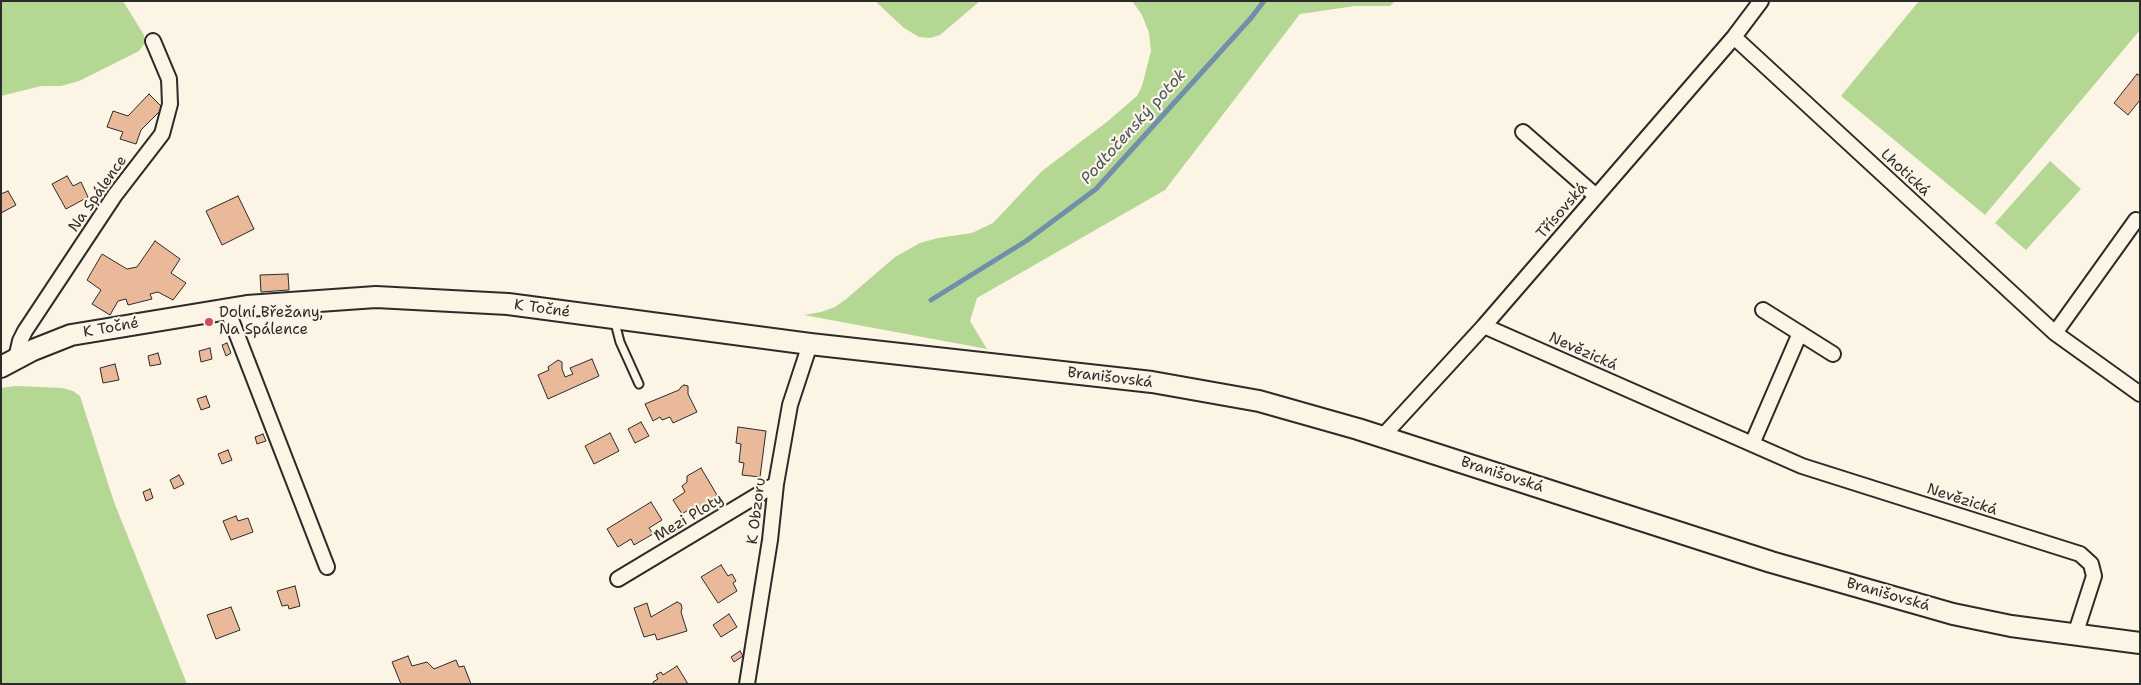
<!DOCTYPE html>
<meta charset="utf-8">
<style>
body{margin:0}
#map{position:relative;width:2141px;height:685px;overflow:hidden;background:#fcf5e5;font-family:"Shantell Sans",sans-serif}
canvas{display:block}
.frame{position:absolute;inset:0;border:2px solid #2b2b2b;pointer-events:none}
</style>
<div id="map">
<canvas width="2141" height="685"></canvas>
<div class="frame"></div>
</div>
<script>
const ctx = document.querySelector('canvas').getContext('2d');
ctx.lineJoin = 'round';
function paint(path, color) {
  ctx.fillStyle = color;
  ctx.fill(path, 'evenodd');
}
function poly(rows) {
  const path = new Path2D();
  for (const r of rows) {
    path.moveTo(r[0], r[1]);
    for (let i = 2; i < r.length; i += 2) path.lineTo(r[i], r[i + 1]);
  }
  return path;
}
function trace(path, color, width, dash) {
  ctx.strokeStyle = color;
  ctx.lineWidth = width;
  ctx.lineCap = dash ? 'butt' : 'round';
  ctx.setLineDash(dash || []);
  ctx.stroke(path);
}
function write(font, color, halo, rows, align = 'center') {
  ctx.font = font + ' "Shantell Sans",sans-serif';
  ctx.lineWidth = 4.5;
  ctx.setLineDash([]);
  ctx.textBaseline = 'middle';
  ctx.strokeStyle = halo;
  ctx.fillStyle = color;
  for (const [text, x, y, turn = 0] of rows) {
    ctx.save();
    ctx.translate(x, y);
    ctx.rotate((+turn || 0) * Math.PI / 180);
    ctx.textAlign = isNaN(turn) ? turn : align;
    if (halo) ctx.strokeText(text, 0, 0);
    ctx.fillText(text, 0, 0);
    ctx.restore();
  }
}
const green = poly([
 [1,1,123,1,144,35,144,44,139,51,79,81,61,86,41,86,1,96],
 [875,1,980,1,940,35,930,38,919,37,904,28],
 [1132,1,1395,1,1390,6,1355,6,1300,14,1165,190,977,298,970,321,987,349,804,315,821,312,835,307,845,300,895,257,920,243,938,238,972,233,993,223,1042,171,1108,121,1137,96,1142,86,1151,51,1149,33,1142,15],
 [1919,1,2140,1,2140,30,1985,215,1841,96],
 [2050,161,2081,189,2026,250,1995,223],
 [16,386,63,388,73,391,80,396,114,502,187,684,1,684,1,388]
]);
const stream = poly([
 [931,300,1026,241,1096,189,1251,18,1264,1]
]);
const building = poly([
 [2137,74,2140,76,2140,100,2128,115,2114,103,2137,74],
 [149,94,163,108,141,130,136,144,120,139,123,132,107,127,113,111,128,116,149,94],
 [67,176,73,186,81,182,88,197,66,209,52,184,67,176],
 [8,191,16,205,1,213,1,194,8,191],
 [238,196,254,229,222,245,206,211,238,196],
 [155,241,180,259,171,273,186,283,173,300,158,292,150,294,152,299,128,305,126,299,118,301,110,315,92,304,101,290,87,280,102,254,127,269,137,267,155,241],
 [288,274,289,290,261,292,260,275,288,274],
 [227,343,231,353,226,356,222,345,227,343],
 [210,348,212,359,201,362,199,351,210,348],
 [158,353,161,364,150,366,148,356,158,353],
 [592,359,599,376,548,399,538,375,549,370,548,367,558,360,562,362,562,369,565,377,573,374,570,368,592,359],
 [115,364,119,380,103,383,100,368,115,364],
 [684,385,688,386,688,394,697,412,673,423,670,417,662,420,660,417,653,421,645,404,679,390,681,387,684,385],
 [206,396,210,407,201,410,197,399,206,396],
 [641,422,649,436,635,443,628,429,641,422],
 [738,427,766,431,760,477,742,475,744,463,739,462,741,444,736,443,738,427],
 [610,433,619,451,594,464,585,446,610,433],
 [263,434,266,441,257,444,255,437,263,434],
 [228,450,232,460,222,464,218,454,228,450],
 [701,468,717,495,696,509,694,506,682,514,673,500,685,492,682,486,687,482,687,476,701,468],
 [179,475,184,484,174,489,170,480,179,475],
 [150,489,153,498,146,501,143,492,150,489],
 [651,502,662,520,649,528,653,534,634,545,631,539,618,547,607,529,651,502],
 [236,516,238,521,248,518,253,532,231,540,223,521,236,516],
 [721,565,728,576,732,574,736,581,733,583,737,591,718,603,701,577,721,565],
 [295,586,300,606,289,609,288,605,282,606,277,591,295,586],
 [677,602,681,604,682,608,681,612,687,631,657,640,655,634,644,637,634,608,647,603,651,617,677,602],
 [231,607,240,630,216,639,207,615,231,607],
 [729,614,737,627,721,637,713,625,729,614],
 [740,651,743,656,734,662,731,657,740,651],
 [408,656,412,666,427,662,434,669,456,660,459,667,464,666,471,684,401,684,392,662,408,656],
 [677,666,688,684,654,684,653,682,658,679,656,675,661,672,663,675,677,666]
]);
const lane = poly([
 [614,319,620,342,639,384]
]);
const street = poly([
 [1734,37,2055,333,2140,394],
 [1523,132,1596,196],
 [227,309,327,567],
 [1763,310,1833,354],
 [1484,326,1802,466,2080,554,2091,564,2094,576,2075,635],
 [2055,333,2136,220],
 [16,358,20,341,25,331,115,195,162,134,170,104,169,79,153,41],
 [1382,437,1484,326,1734,37,1761,1],
 [1752,444,1800,333],
 [618,579,776,484],
 [747,684,770,540,776,484,790,405,810,344]
]);
const secondary = poly([
 [1,367,33,350,71,335,247,306,376,297,508,304,810,344,1152,382,1259,401,1358,429,1771,562,1953,614,2011,626,2140,643]
]);
const markers = [
 [209,322,5,"#d1495b"]
];
const streetNames = [
 ["Lhotická",1905,173,43],
 ["Na Spálence",98,194,-55],
 ["Třísovská",1562,211,-49],
 ["K Točné",542,309,8],
 ["K Točné",111,328,-10],
 ["Nevězická",1583,352,24],
 ["Branišovská",1110,378,7],
 ["Branišovská",1502,475,18],
 ["Nevězická",1962,500,18],
 ["K Obzoru",757,511,-83],
 ["Mezi Ploty",689,518,-31],
 ["Branišovská",1888,595,16]
];
const poiNames = [
 ["Dolní Břežany,",219,313],
 ["Na Spálence",219,330]
];
const waterNames = [
 ["Podtočenský potok",1134,127,-48]
];
paint(green, '#b4d893');
trace(stream, '#708fa8', 5);
paint(building, '#eab99a');
trace(building, '#2b2b2b', 1);
trace(lane, '#2b2b2b', 11);
trace(street, '#2b2b2b', 18);
trace(secondary, '#2b2b2b', 24);
trace(lane, '#fcf5e5', 7);
trace(street, '#fcf5e5', 14);
trace(secondary, '#fcf5e5', 20);
for (const [x, y, r, color] of markers) {
  const dot = new Path2D();
  dot.arc(x, y, r, 0, 2 * Math.PI);
  ctx.fillStyle = color;
  ctx.fill(dot);
  trace(dot, '#fcf5e5', 2);
}
write('15px', '#2b2b2b', '#fcf5e5', streetNames);
write('15px', '#2b2b2b', '#fcf5e5', poiNames, 'left');
write('italic 16px', '#48545f', '#fcf5e5', waterNames);
</script>
